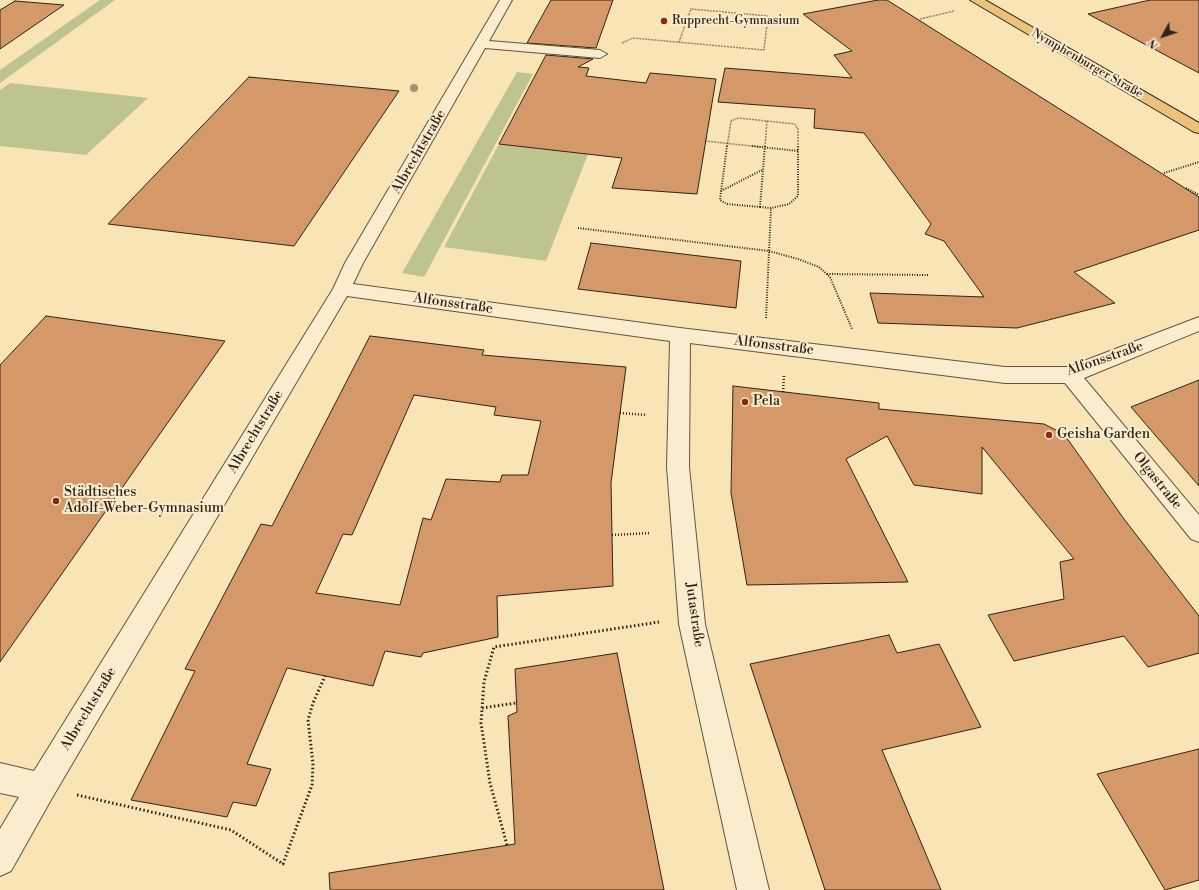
<!DOCTYPE html>
<meta charset="utf-8">
<style>
body{margin:0}
#map{position:relative;width:1199px;height:890px;overflow:hidden;background:#f8e4b4;font-family:"Libre Bodoni",serif}
canvas{display:block}
.north{position:absolute;left:1143px;top:16px;width:40px;height:40px;-webkit-text-stroke:3px #faedce;paint-order:stroke;rotate:230deg;font-size:11px;font-weight:700;line-height:16px;text-align:center;color:#2f241a}
.north::after{content:'';display:block;margin:auto;width:14px;height:18px;background:#2f241a;clip-path:polygon(50% 0,100% 100%,50% 72%,0 100%)}
</style>
<div id="map">
<canvas width="1199" height="890"></canvas>
<div class="north">N</div>
</div>
<script>
const ctx = document.querySelector('canvas').getContext('2d');
ctx.lineJoin = 'round';
function paint(path, color) {
  ctx.fillStyle = color;
  ctx.fill(path, 'evenodd');
}
function poly(rows) {
  const path = new Path2D();
  for (const r of rows) {
    path.moveTo(r[0], r[1]);
    for (let i = 2; i < r.length; i += 2) path.lineTo(r[i], r[i + 1]);
  }
  return path;
}
function trace(path, color, width, dash) {
  ctx.strokeStyle = color;
  ctx.lineWidth = width;
  ctx.lineCap = dash ? 'butt' : 'round';
  ctx.setLineDash(dash || []);
  ctx.stroke(path);
}
function write(font, color, halo, rows, align = 'center') {
  ctx.font = font + ' "Libre Bodoni",serif';
  ctx.lineWidth = 4;
  ctx.setLineDash([]);
  ctx.textBaseline = 'middle';
  ctx.strokeStyle = halo;
  ctx.fillStyle = color;
  for (const [text, x, y, turn = 0] of rows) {
    ctx.save();
    ctx.translate(x, y);
    ctx.rotate((+turn || 0) * Math.PI / 180);
    ctx.textAlign = isNaN(turn) ? turn : align;
    if (halo) ctx.strokeText(text, 0, 0);
    ctx.fillText(text, 0, 0);
    ctx.restore();
  }
}
const green = poly([
 [100,0,115,0,0,83,0,70],
 [517,72,533,74,424,277,402,273],
 [10,83,148,98,86,155,0,146,0,90],
 [499,144,588,154,546,261,444,247]
]);
const building = poly([
 [551,0,613,0,596,48,527,43,551,0],
 [878,0,887,0,1199,197,1199,230,1074,272,1115,303,1017,328,878,323,870,293,984,297,944,241,925,234,931,224,864,133,814,128,815,109,718,102,725,68,852,78,834,55,852,51,803,14,878,0],
 [1150,0,1199,0,1199,73,1088,14,1150,0],
 [15,1,64,5,0,49,0,10,15,1],
 [546,55,593,59,578,67,589,68,586,76,646,83,650,73,716,79,697,194,612,188,622,158,499,144,546,55],
 [249,77,399,91,294,246,108,224,249,77],
 [591,243,741,261,736,308,578,289,591,243],
 [46,316,225,341,0,662,0,365,46,316],
 [370,336,484,350,482,355,626,367,611,483,613,586,497,596,498,637,423,653,421,657,385,651,373,686,287,668,247,764,271,769,256,806,233,802,227,817,131,800,195,671,185,669,261,524,272,526,370,336],
 [414,395,496,407,494,415,541,421,528,475,502,475,500,482,446,479,431,520,423,518,400,605,316,593,343,534,352,535,414,395],
 [1199,380,1199,486,1131,407,1199,380],
 [733,386,879,403,879,409,1044,424,1064,434,1124,519,1199,616,1199,653,1148,667,1124,636,1014,661,988,615,1064,599,1060,562,1074,559,982,447,982,494,914,485,887,436,846,459,908,582,747,585,731,493,733,386],
 [889,635,897,653,939,644,981,727,882,750,941,890,825,890,750,664,889,635],
 [617,653,664,890,330,890,329,873,515,844,508,716,517,712,515,669,617,653],
 [1199,749,1199,880,1165,890,1097,774,1199,749]
]);
const pathFar3 = poly([
 [920,19,954,11],
 [622,43,633,38,764,50,768,16,691,9,679,42],
 [767,121,795,124,798,129,798,147],
 [705,141,761,147],
 [727,147,731,121,738,118,767,121],
 [765,147,767,121]
]);
const pathFar2 = poly([
 [727,146,720,200,727,204,760,207],
 [752,146,798,151],
 [1164,173,1199,162],
 [1186,188,1199,195],
 [721,191,762,170],
 [760,207,771,208,789,204,798,196,798,146],
 [760,207,765,146],
 [578,228,769,251,798,259,819,267,830,277,852,329],
 [827,274,929,275],
 [766,318,771,208]
]);
const pathFar1 = poly([
 [783,392,784,375],
 [620,413,647,415],
 [612,535,651,533]
]);
const path = poly([
 [482,708,516,703],
 [77,795,231,830,283,864,312,785,313,764,308,720,313,703,325,676],
 [507,845,490,783,481,723,484,682,494,647,659,622]
]);
const minor = poly([
 [500,0,512,0,489,41,600,50,607,54,600,58,485,48,363,263,353,284,680,328,1005,367,1068,367,1199,317,1199,331,1084,378,1199,515,1199,542,1191,539,1065,383,1005,383,690,343,689,467,705,624,769,890,737,890,679,624,667,467,670,341,347,296,52,798,11,871,0,876,0,829,19,797,0,793,0,763,34,771,333,289,345,263,500,0]
]);
const major = poly([
 [970,0,985,0,1199,123,1199,133,1194,132,970,0]
]);
const trees = [
 [414,88]
];
const markers = [
 [664,21,4,"#8f2418"],
 [745,402,4,"#8f2418"],
 [1049,435,4,"#8f2418"],
 [56,501,4,"#8f2418"]
];
const farPoinames = [
 ["Rupprecht-Gymnasium",672,21]
];
const farStreetnames = [
 ["Nymphenburger Straße",1087,64,30]
];
const streetNames = [
 ["Albrechtstraße",419,152,-60],
 ["Alfonsstraße",453,304,8],
 ["Alfonsstraße",774,346,7],
 ["Alfonsstraße",1105,359,-19],
 ["Albrechtstraße",256,432,-59],
 ["Olgastraße",1157,481,51],
 ["Jutastraße",694,615,82],
 ["Albrechtstraße",89,709,-59]
];
const poiNames = [
 ["Pela",753,402],
 ["Geisha Garden",1057,435],
 ["Städtisches",64,493],
 ["Adolf-Weber-Gymnasium",64,509]
];
paint(green, '#bdc48e');
paint(building, '#d59869');
trace(building, '#2f241a', 1);
trace(minor, '#615440', 2);
trace(major, '#2f241a', 2);
trace(pathFar3, '#2f241a', 1.5, [0.5, 1]);
trace(pathFar2, '#2f241a', 2, [1, 1.5]);
trace(pathFar1, '#2f241a', 2.5, [1, 2]);
trace(path, '#2f241a', 3, [1.5, 2.5]);
paint(minor, '#faedce');
paint(major, '#ecc27a');
ctx.fillStyle = '#a19573';
for (const [x, y] of trees) {
  ctx.beginPath();
  ctx.arc(x, y, 4, 0, 2 * Math.PI);
  ctx.fill();
}
for (const [x, y, r, color] of markers) {
  const dot = new Path2D();
  dot.arc(x, y, r, 0, 2 * Math.PI);
  ctx.fillStyle = color;
  ctx.fill(dot);
  trace(dot, '#faedce', 1.5);
}
write('12px', '#2f241a', '#faedce', farPoinames, 'left');
write('12px', '#2f241a', '#faedce', farStreetnames);
write('14px', '#2f241a', '#faedce', streetNames);
write('14px', '#2f241a', '#faedce', poiNames, 'left');
</script>
